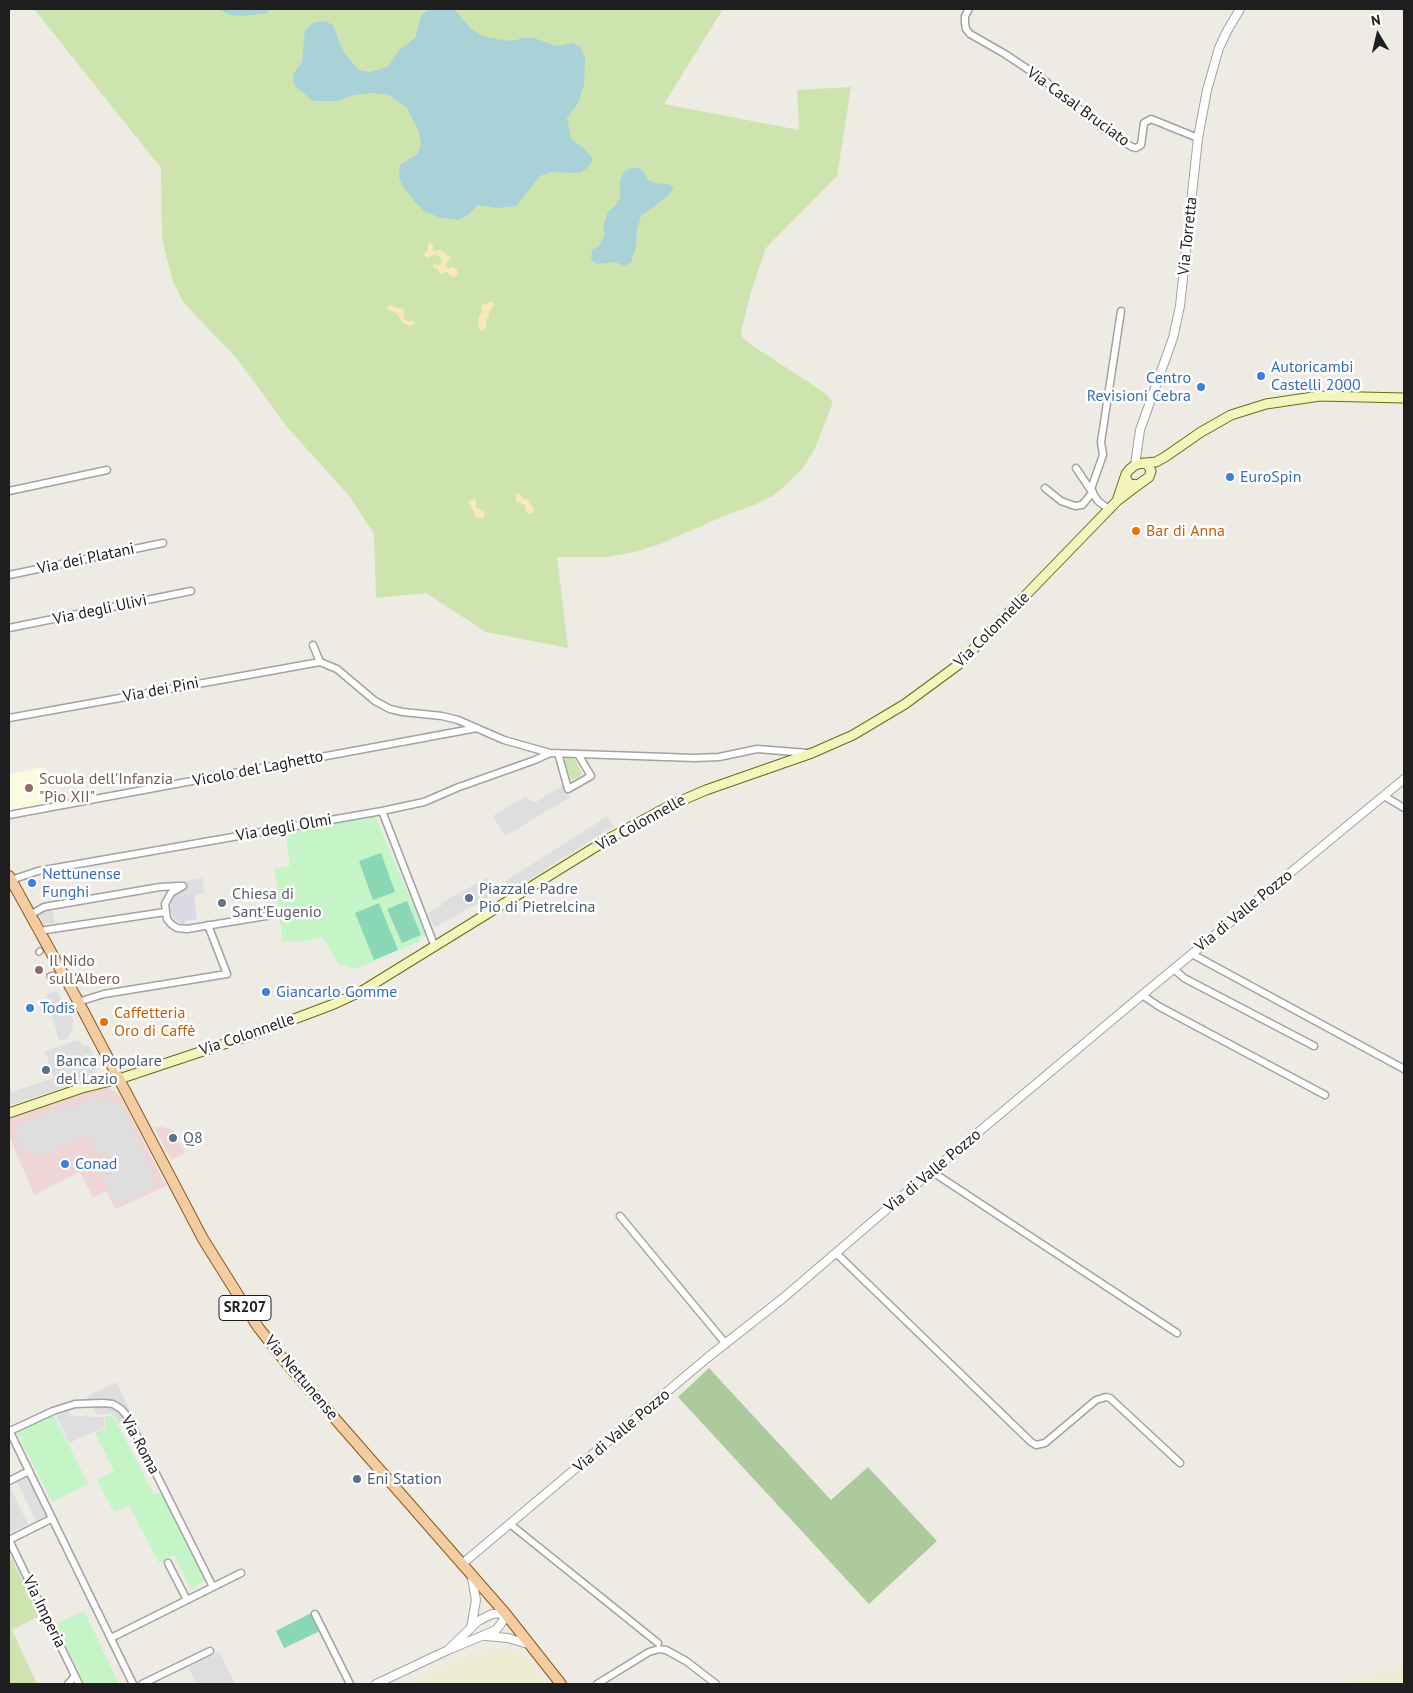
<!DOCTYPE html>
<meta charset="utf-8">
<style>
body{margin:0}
#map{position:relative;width:1413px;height:1693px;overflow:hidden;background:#eeebe5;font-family:"PT Sans",sans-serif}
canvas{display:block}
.frame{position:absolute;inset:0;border:10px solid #1e1e1e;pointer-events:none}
.north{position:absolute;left:1353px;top:10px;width:50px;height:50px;-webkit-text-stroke:4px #fff;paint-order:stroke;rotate:351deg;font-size:14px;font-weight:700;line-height:20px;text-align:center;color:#1e1e1e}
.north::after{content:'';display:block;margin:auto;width:18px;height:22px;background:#1e1e1e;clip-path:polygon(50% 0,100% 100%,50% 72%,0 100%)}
</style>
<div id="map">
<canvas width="1413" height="1693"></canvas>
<div class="frame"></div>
<div class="north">N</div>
</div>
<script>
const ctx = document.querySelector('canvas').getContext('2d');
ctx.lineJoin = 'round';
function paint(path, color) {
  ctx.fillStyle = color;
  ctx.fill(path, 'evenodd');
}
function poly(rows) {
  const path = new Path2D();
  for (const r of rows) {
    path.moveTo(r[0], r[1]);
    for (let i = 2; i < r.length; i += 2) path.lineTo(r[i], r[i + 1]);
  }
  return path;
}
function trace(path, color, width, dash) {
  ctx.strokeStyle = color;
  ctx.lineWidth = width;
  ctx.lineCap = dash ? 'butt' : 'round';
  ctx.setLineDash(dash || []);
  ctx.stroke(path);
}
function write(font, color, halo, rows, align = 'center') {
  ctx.font = font + ' "PT Sans",sans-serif';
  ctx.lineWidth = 5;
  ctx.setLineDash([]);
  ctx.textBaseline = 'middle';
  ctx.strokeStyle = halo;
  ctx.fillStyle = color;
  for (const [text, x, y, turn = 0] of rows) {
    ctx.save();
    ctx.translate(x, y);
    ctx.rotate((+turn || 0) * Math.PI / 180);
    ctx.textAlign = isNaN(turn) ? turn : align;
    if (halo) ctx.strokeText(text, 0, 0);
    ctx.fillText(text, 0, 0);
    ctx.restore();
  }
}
const commercial = poly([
 [108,1087,117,1093,122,1099,166,1186,116,1209,106,1191,93,1198,80,1172,34,1195,9,1136,9,1119,84,1092],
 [154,1127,162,1127,173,1130,185,1153,171,1160]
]);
const education = poly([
 [45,767,52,803,9,811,9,774]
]);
const farmland = poly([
 [506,1649,521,1653,532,1665,547,1684,409,1684,464,1657,486,1650],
 [1404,1665,1404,1684,1342,1684]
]);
const grass = poly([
 [34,9,723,9,664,104,799,130,797,90,851,87,837,176,766,248,751,292,741,332,742,337,750,344,825,393,833,402,815,448,803,468,785,486,771,497,754,505,722,517,660,544,635,552,608,557,557,557,568,648,486,632,426,593,376,598,374,534,350,497,287,427,238,360,183,302,172,279,162,239,161,168],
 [566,757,574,758,582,773,581,775,572,780,570,779,564,762],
 [9,1553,39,1616,12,1630,37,1684,10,1684,9,1683]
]);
const forest = poly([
 [709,1368,831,1500,868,1467,937,1541,869,1604,678,1397]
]);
const sand = poly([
 [431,243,433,245,433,251,440,250,450,257,451,259,446,263,446,268,453,267,457,270,458,274,456,277,452,277,447,272,441,274,437,269,433,267,434,264,440,265,442,263,439,256,433,255,427,258,425,257,424,254,428,250,428,244],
 [490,302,493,302,494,306,489,311,489,317,486,321,486,329,481,331,478,326,479,316,482,312,481,306],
 [391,305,397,308,404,309,404,319,408,321,414,321,414,324,410,326,403,323,397,313,387,310,388,306],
 [517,493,520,494,522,498,529,500,531,505,535,509,533,513,530,514,526,512,525,505,516,501,516,496],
 [471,499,476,500,476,507,484,511,485,515,483,518,477,518,475,516,473,510,468,503]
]);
const park = poly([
 [375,816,426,935,421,937,418,942,356,969,339,964,322,937,301,942,293,942,292,940,283,942,277,902,276,889,278,889,274,869,290,866,285,832],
 [53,1414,88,1484,52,1502,17,1432],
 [105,1416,111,1416,115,1419,154,1495,161,1491,206,1581,191,1589,174,1555,159,1563,129,1505,114,1512,97,1480,114,1471,95,1433,105,1428],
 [84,1611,119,1684,85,1684,56,1624]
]);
const pitch = poly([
 [381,853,395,892,373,900,359,861],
 [407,901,421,935,402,943,387,909],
 [379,903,398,950,374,960,355,913],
 [311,1613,320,1631,284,1648,276,1631]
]);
const parking = poly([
 [563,785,570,797,505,836,493,816,526,796,529,800,536,802],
 [608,816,614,826,511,891,505,881],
 [202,878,204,893,181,897,179,882],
 [487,878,496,893,435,927,427,914,442,905,441,903],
 [52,907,55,923,43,924,38,912],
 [57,991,66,1008,74,1020,71,1025,74,1026,67,1039,59,1041,46,994],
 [78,1040,84,1046,89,1046,96,1059,96,1068,94,1073,83,1081,10,1105,9,1093,54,1078,45,1051],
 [92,1096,120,1105,153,1172,152,1173,157,1186,117,1205,100,1172,113,1166,105,1150,99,1153,89,1133,36,1158,32,1150,25,1153,14,1129,40,1117,72,1106,73,1108,84,1105,84,1102,91,1100],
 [116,1382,134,1418,119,1424,115,1417,110,1414,96,1414,87,1396],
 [68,1411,71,1416,104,1417,104,1427,69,1443,57,1416],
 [35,1474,54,1512,36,1521,17,1482],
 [9,1486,10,1486,28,1524,9,1533],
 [219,1652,235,1684,197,1684,188,1667]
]);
const plaza = poly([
 [181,893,181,897,196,894,194,897,197,919,185,921,185,924,184,925,174,919,170,909,173,897]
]);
const water = poly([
 [218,9,270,9,267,13,243,16,231,15],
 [430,9,454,9,471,29,480,35,490,38,512,41,523,38,534,38,556,46,573,43,580,47,585,57,584,85,578,103,567,118,571,139,584,148,593,159,588,167,580,173,552,172,540,176,516,206,497,208,478,205,468,215,459,220,438,217,426,212,417,204,404,188,399,177,400,165,418,153,421,144,419,132,407,108,390,95,371,93,354,95,338,101,313,101,296,87,293,81,294,73,302,62,305,30,313,23,325,21,333,25,343,51,358,70,370,72,388,67,400,49,407,45,416,36,421,15],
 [631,168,640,168,645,174,647,179,653,183,667,184,673,187,673,189,669,195,641,216,637,230,636,247,631,262,624,266,615,262,597,264,591,260,592,250,599,246,605,235,603,226,608,212,615,206,620,199,620,180,624,172]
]);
const pedestrian = poly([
 [39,952,40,951],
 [50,976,53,975]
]);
const minor = poly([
 [969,9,965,16,965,23,966,29,970,34,1005,54,1044,80,1106,131,1132,147,1136,148,1141,145,1144,123,1151,119,1198,138],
 [1076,468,1098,501,1110,510],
 [1045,488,1061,501,1075,506,1082,505,1093,492],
 [1091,489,1103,455,1101,442,1121,311],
 [9,491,107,470],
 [9,575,163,543],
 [9,628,191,591],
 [313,645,320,662],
 [9,718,320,662,337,669,375,701,390,709,403,712,442,716,458,720,504,740,550,753,695,758,719,757,757,749,808,753],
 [558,753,568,789,591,776,578,754],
 [1384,796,1404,808],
 [382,811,435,947],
 [9,815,477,728],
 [11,880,38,871,382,811,424,802,459,787,535,760,550,753],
 [183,886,171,893,165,904,167,919,171,924,177,928,187,929,278,914],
 [30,915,44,907,160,887,180,886],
 [39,931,165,912],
 [1192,954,1404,1069],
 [1174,969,1184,978,1314,1046],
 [1142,995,1160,1007,1325,1095],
 [78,1002,104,994,227,974,208,925],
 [931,1171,1177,1333],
 [620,1216,726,1344],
 [836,1253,1031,1442,1036,1445,1045,1443,1096,1400,1106,1397,1110,1398,1180,1463],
 [9,1430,133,1684],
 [10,1431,53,1411,75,1404,103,1403,113,1404,121,1409,127,1416,213,1587],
 [9,1481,29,1471],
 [510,1524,658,1643],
 [9,1540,79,1684],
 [9,1540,51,1519],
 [168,1563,187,1600],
 [315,1614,350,1684],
 [111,1638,241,1573],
 [68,1684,75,1676],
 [142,1684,210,1651],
 [597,1684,649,1652,659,1649,666,1650,686,1661,716,1684]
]);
const tertiary = poly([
 [1135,465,1140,430,1173,338,1180,306,1198,138,1207,90,1219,48,1227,31,1240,9],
 [462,1564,707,1358,782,1299,907,1192,1142,995,1404,779],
 [471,1628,476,1600,472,1578],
 [486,1636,508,1638,528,1644],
 [376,1684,448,1650,496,1630,503,1621,505,1613,492,1614,478,1621,448,1650]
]);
const secondary = poly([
 [1146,463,1156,462,1165,457,1201,432,1231,415,1266,404,1320,396,1404,398],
 [1117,501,1126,474,1129,470,1135,465,1143,463,1148,465,1151,471,1149,477,1138,485,1129,484,1126,478,1126,474],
 [9,1113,82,1088,119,1079,257,1033,334,1004,362,991,610,838,671,805,706,790,812,753,853,735,905,704,958,665,1117,501,1138,485]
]);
const primary = poly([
 [9,876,78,1001,203,1239,258,1327,288,1365,505,1613,561,1684]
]);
const markers = [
 [1261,376,5,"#3f7fe0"],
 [1201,387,5,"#3f7fe0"],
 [1230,477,5,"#3f7fe0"],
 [1136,531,5,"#e8710a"],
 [29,788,5,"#8d6e63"],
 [32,883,5,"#3f7fe0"],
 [469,898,5,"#5c6f8a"],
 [222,903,5,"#6b7280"],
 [39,970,5,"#8d6e63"],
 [266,992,5,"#3f7fe0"],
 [30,1008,5,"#3f7fe0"],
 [104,1022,5,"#e8710a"],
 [46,1070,5,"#5c6f8a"],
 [173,1138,5,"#5c6f8a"],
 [65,1164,5,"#3f7fe0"],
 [357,1479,5,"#5c6f8a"]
];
const shields = [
 [245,1308,52]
];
const shieldNames = [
 ["SR207",245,1308]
];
const streetNames = [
 ["Via Casal Bruciato",1078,107,36],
 ["Via Torretta",1188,236,-84],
 ["Via dei Platani",86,559,-12],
 ["Via degli Ulivi",100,610,-12],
 ["Via Colonnelle",992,630,-45],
 ["Via dei Pini",161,690,-11],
 ["Vicolo del Laghetto",258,769,-11],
 ["Via Colonnelle",641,823,-29],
 ["Via degli Olmi",284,828,-10],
 ["Via di Valle Pozzo",1244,911,-39],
 ["Via Colonnelle",247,1035,-19],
 ["Via di Valle Pozzo",933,1171,-40],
 ["Via Nettunense",301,1378,50],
 ["Via di Valle Pozzo",622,1431,-40],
 ["Via Roma",140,1445,62],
 ["Via Imperia",44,1612,64]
];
const shopNames = [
 ["Autoricambi",1271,367],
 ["Castelli 2000",1271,385],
 ["Centro",1191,378,"right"],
 ["Revisioni Cebra",1191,396,"right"],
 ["EuroSpin",1240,477],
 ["Nettunense",42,874],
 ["Funghi",42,892],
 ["Giancarlo Gomme",276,992],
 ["Todis",40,1008],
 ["Conad",75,1164]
];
const foodNames = [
 ["Bar di Anna",1146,531],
 ["Caffetteria",114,1013],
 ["Oro di Caffè",114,1031]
];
const educationNames = [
 ["Scuola dell'Infanzia",39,779],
 ["\"Pio XII\"",39,797],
 ["Il Nido",49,961],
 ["sull'Albero",49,979]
];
const serviceNames = [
 ["Piazzale Padre",479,889],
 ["Pio di Pietrelcina",479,907],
 ["Banca Popolare",56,1061],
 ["del Lazio",56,1079],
 ["Q8",183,1138],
 ["Eni Station",367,1479]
];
const worshipNames = [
 ["Chiesa di",232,894],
 ["Sant'Eugenio",232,912]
];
paint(commercial, '#eed5d6');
paint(education, '#fcfbe0');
paint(farmland, '#ebecd2');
paint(grass, '#cde4af');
paint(forest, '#adca9d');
paint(sand, '#f9e8b8');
paint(park, '#c5f5c6');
paint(pitch, '#89d7b4');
paint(parking, '#dedede');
paint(plaza, '#d9dae4');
paint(water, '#a9d1d8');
trace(pedestrian, '#a2a2a2', 8);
trace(minor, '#a2a2a2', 9);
trace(tertiary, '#a2a2a2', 10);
trace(secondary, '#696d0d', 11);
trace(primary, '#8c5a0c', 12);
trace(pedestrian, '#fff', 5);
trace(minor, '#fff', 6);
trace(tertiary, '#fff', 8);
trace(secondary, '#f4f4bd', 9);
trace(primary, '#f4cca4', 10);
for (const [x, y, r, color] of markers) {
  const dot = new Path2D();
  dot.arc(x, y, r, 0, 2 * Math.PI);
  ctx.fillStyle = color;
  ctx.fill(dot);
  trace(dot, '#fff', 2);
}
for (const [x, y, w] of shields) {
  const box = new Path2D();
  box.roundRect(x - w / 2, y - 12.5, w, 25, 4);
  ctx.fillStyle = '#fff';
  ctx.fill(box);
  trace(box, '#1e1e1e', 1);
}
write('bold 15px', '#1e1e1e', null, shieldNames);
write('16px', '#1e1e1e', '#fff', streetNames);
write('16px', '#366cbe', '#fff', shopNames, 'left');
write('16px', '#c56008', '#fff', foodNames, 'left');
write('16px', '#785e54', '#fff', educationNames, 'left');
write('16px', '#4e5e75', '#fff', serviceNames, 'left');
write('16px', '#5b616d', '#fff', worshipNames, 'left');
</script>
